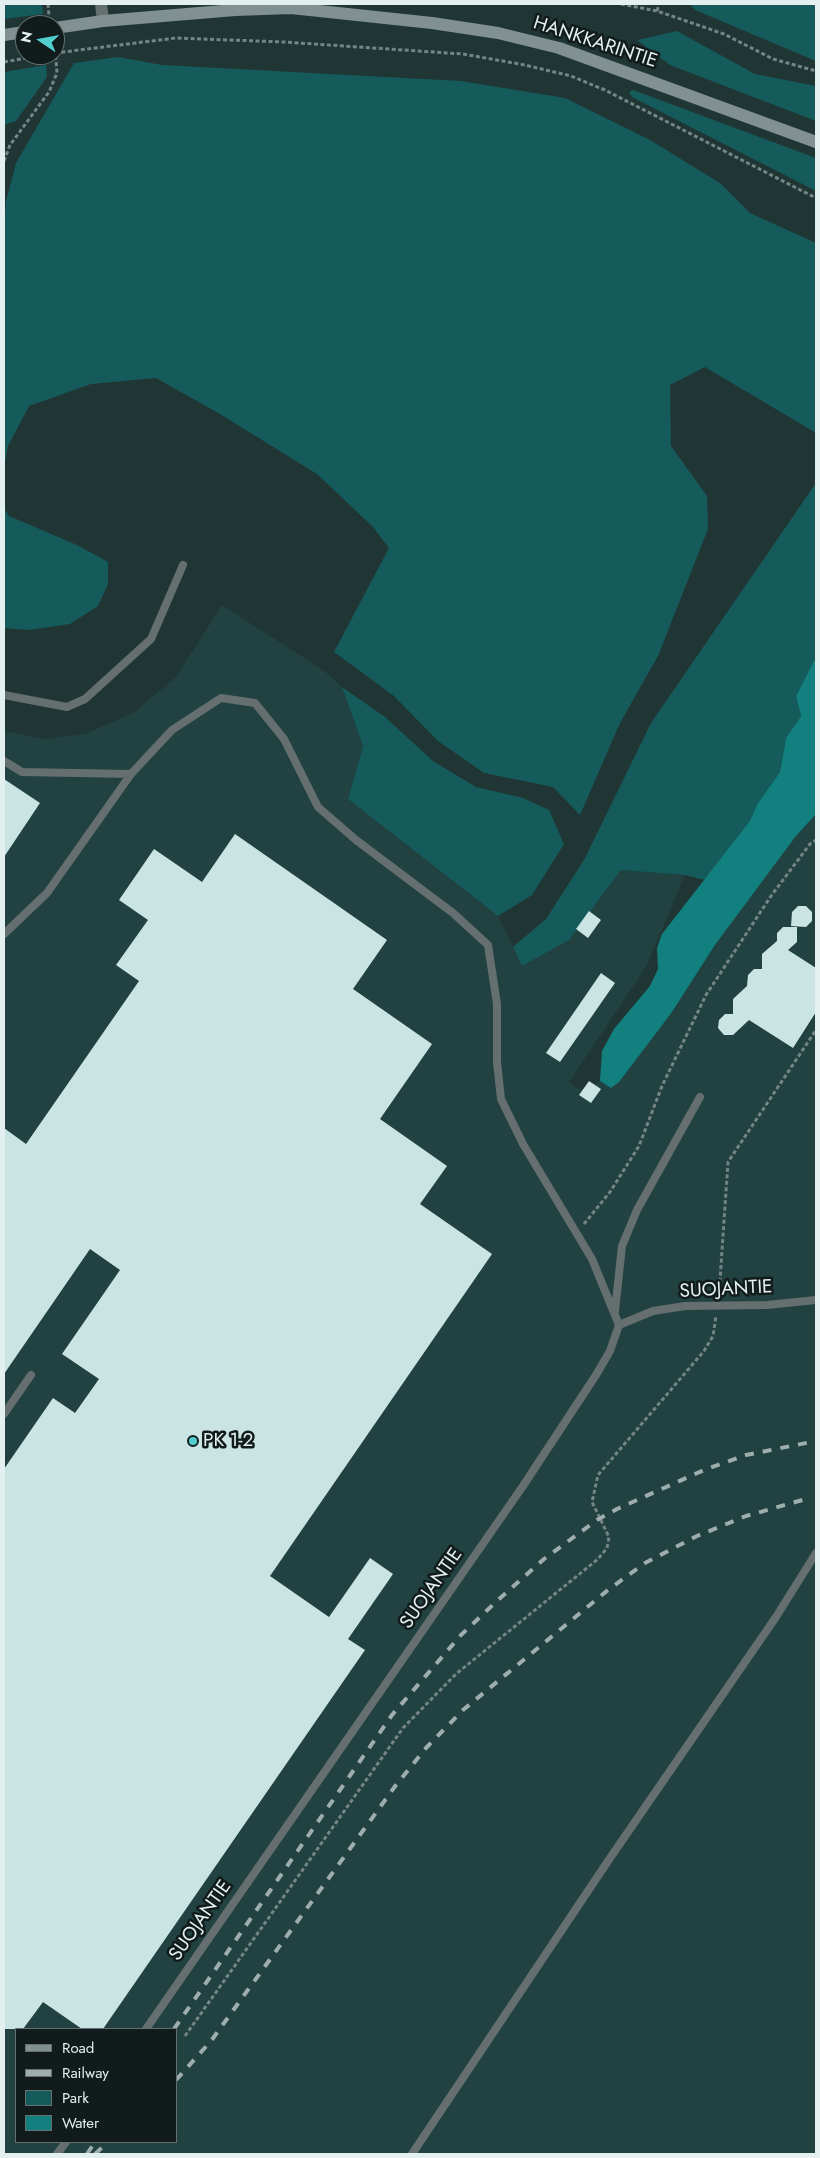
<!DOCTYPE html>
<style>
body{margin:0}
#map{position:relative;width:820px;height:2158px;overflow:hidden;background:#203635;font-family:Jost,sans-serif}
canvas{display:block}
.frame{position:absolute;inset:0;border:5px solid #e3f0ef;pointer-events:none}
.legend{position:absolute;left:15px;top:2028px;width:162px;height:115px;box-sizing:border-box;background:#121b1b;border:1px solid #667070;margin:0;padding:6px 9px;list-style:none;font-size:15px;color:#e3f0ef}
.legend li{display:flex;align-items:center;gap:10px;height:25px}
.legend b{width:25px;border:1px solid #667070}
.north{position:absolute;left:15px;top:15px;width:50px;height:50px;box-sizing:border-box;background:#121b1b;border:1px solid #667070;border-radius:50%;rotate:282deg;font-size:14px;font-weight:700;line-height:20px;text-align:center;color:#e3f0ef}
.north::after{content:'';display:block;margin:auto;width:18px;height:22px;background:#52cdcd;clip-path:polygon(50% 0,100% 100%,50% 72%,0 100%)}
</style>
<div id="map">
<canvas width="820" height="2158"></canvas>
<div class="frame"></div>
<ul class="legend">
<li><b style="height:6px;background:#819191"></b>Road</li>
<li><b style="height:6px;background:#9daead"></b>Railway</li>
<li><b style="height:14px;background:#165b5b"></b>Park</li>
<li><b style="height:14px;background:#138080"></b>Water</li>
</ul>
<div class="north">N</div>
</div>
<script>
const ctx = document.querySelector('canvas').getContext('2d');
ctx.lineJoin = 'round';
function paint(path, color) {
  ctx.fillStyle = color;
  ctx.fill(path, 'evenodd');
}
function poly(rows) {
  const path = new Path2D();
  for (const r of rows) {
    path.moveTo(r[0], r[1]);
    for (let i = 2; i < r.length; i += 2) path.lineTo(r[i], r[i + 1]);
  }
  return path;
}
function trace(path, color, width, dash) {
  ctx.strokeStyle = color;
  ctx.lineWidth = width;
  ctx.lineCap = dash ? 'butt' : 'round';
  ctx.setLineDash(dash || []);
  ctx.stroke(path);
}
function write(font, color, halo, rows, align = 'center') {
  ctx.font = font + ' Jost,sans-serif';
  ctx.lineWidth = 5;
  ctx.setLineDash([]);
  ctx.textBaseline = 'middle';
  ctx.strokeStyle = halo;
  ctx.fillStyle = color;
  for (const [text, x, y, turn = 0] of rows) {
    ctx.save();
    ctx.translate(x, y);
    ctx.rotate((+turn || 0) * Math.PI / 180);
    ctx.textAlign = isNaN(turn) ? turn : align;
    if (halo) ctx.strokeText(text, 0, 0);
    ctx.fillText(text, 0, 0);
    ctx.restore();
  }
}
const built = poly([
 [222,605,323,670,342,687,363,746,348,799,498,916,522,966,569,940,621,870,685,875,646,967,569,1082,581,1090,600,1081,611,1088,672,1012,715,946,796,836,816,814,816,2154,4,2154,4,731,44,739,85,734,133,713,176,677],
 [16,2029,176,2029,176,2142,16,2142]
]);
const green = poly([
 [4,4,42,4,43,14,4,19],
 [690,4,816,4,816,61,695,10],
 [677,31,755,74,816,86,816,121,670,65,637,40],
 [118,57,162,65,461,81,565,98,650,140,720,183,750,213,816,243,816,433,705,367,670,385,671,446,707,496,708,529,658,656,620,723,580,815,553,787,484,773,438,741,394,696,334,652,389,548,373,527,317,474,220,414,156,378,91,384,29,406,8,446,4,467,4,236,6,201,16,163,74,63],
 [46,65,47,77,16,121,4,125,4,72],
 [633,90,816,158,816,191,632,97,629,92],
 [816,483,816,657,796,696,801,716,786,738,780,772,758,803,751,821,705,880,685,875,621,870,569,940,522,966,513,947,546,919,584,860,651,723],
 [4,508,9,516,77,545,108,562,108,584,98,606,70,624,28,630,4,628],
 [342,687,385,717,433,761,476,787,523,798,549,810,564,844,532,895,498,916,348,799,363,746]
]);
const water = poly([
 [816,657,816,814,796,836,715,945,672,1012,619,1082,611,1088,600,1081,602,1051,614,1029,650,986,658,969,657,948,662,934,750,821,758,803,780,772,786,738,801,716,796,696]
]);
const building = poly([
 [4,779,40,803,4,857],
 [235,834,387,940,353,989,432,1044,380,1119,447,1166,420,1204,492,1254,270,1576,329,1617,370,1558,393,1574,348,1639,365,1650,103,2029,82,2029,43,2002,23,2029,4,2029,4,1469,53,1398,75,1413,99,1379,62,1354,120,1270,90,1249,4,1374,4,1128,26,1144,139,981,116,965,148,920,119,900,154,849,202,882],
 [798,906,806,906,812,912,812,921,806,927,791,926,792,912],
 [589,911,601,920,588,938,576,929],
 [783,927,797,927,797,942,788,950,816,968,816,1012,793,1048,749,1020,733,1035,724,1035,718,1028,719,1020,725,1014,733,1014,733,999,747,986,748,975,754,969,762,969,762,954,777,941,777,933],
 [601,973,615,983,560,1062,546,1053],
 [589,1081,601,1089,591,1103,579,1095]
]);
const path = poly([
 [48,4,49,16],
 [621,4,657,11,724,34,773,59,816,71],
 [657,11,659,4],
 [55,53,176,38,284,42,463,54,525,65,571,76,605,90,816,198],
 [4,62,44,55],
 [4,161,10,145,49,92,57,73,55,46],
 [584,1224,610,1192,639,1146,662,1086,706,995,771,896,810,844,816,840],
 [719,1295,728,1162,816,1030],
 [185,2036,403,1728,456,1674,598,1559,607,1548,609,1537,592,1502,598,1475,704,1351,713,1336,716,1316]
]);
const lane = poly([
 [4,695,67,707,85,699,151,639,183,565],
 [4,761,22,772,131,774],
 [4,934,47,893,131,774,172,730,221,698,255,703,284,739,318,807,356,840,453,913,488,945,497,1004,497,1062,501,1099,523,1144,592,1259,619,1325],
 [615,1311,622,1246,637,1210,700,1097],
 [4,1414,31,1375],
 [146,2029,523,1486,596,1375,610,1351,619,1325,653,1311,685,1306,767,1305,816,1300],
 [57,2154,66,2142],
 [412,2154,608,1861,776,1617,816,1553]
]);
const street = poly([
 [101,4,103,21]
]);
const secondary = poly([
 [55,28,103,21,235,10,291,8,432,23,498,33,559,48,816,142],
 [4,35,25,32]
]);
const rail = poly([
 [174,2029,392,1715,461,1635,498,1600,544,1559,597,1520,617,1509,704,1470,746,1455,816,1441],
 [176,2080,211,2041,396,1785,426,1748,463,1710,608,1590,645,1563,697,1536,746,1516,806,1499],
 [87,2154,95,2142],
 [95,2154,108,2142]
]);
const markers = [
 [193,1441,5,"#52cdcd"]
];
const streetNames = [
 ["HANKKARINTIE",595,43,18],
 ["SUOJANTIE",726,1290,-3],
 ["SUOJANTIE",432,1589,-55],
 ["SUOJANTIE",201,1921,-55]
];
const poiNames = [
 ["PK 1-2",203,1441]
];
paint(built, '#224141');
paint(green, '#165b5b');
paint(water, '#138080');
paint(building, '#cae4e3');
trace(path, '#738584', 3, [4, 2.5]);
trace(lane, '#656f6f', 8);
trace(street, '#656f6f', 12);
trace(secondary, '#819191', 12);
trace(rail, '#9daead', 4, [9, 9]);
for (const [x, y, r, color] of markers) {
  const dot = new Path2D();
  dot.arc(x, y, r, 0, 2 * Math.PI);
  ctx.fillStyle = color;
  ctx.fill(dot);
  trace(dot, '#121b1b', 2);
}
write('19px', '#e3f0ef', '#121b1b', streetNames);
write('19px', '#e3f0ef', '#121b1b', poiNames, 'left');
</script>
